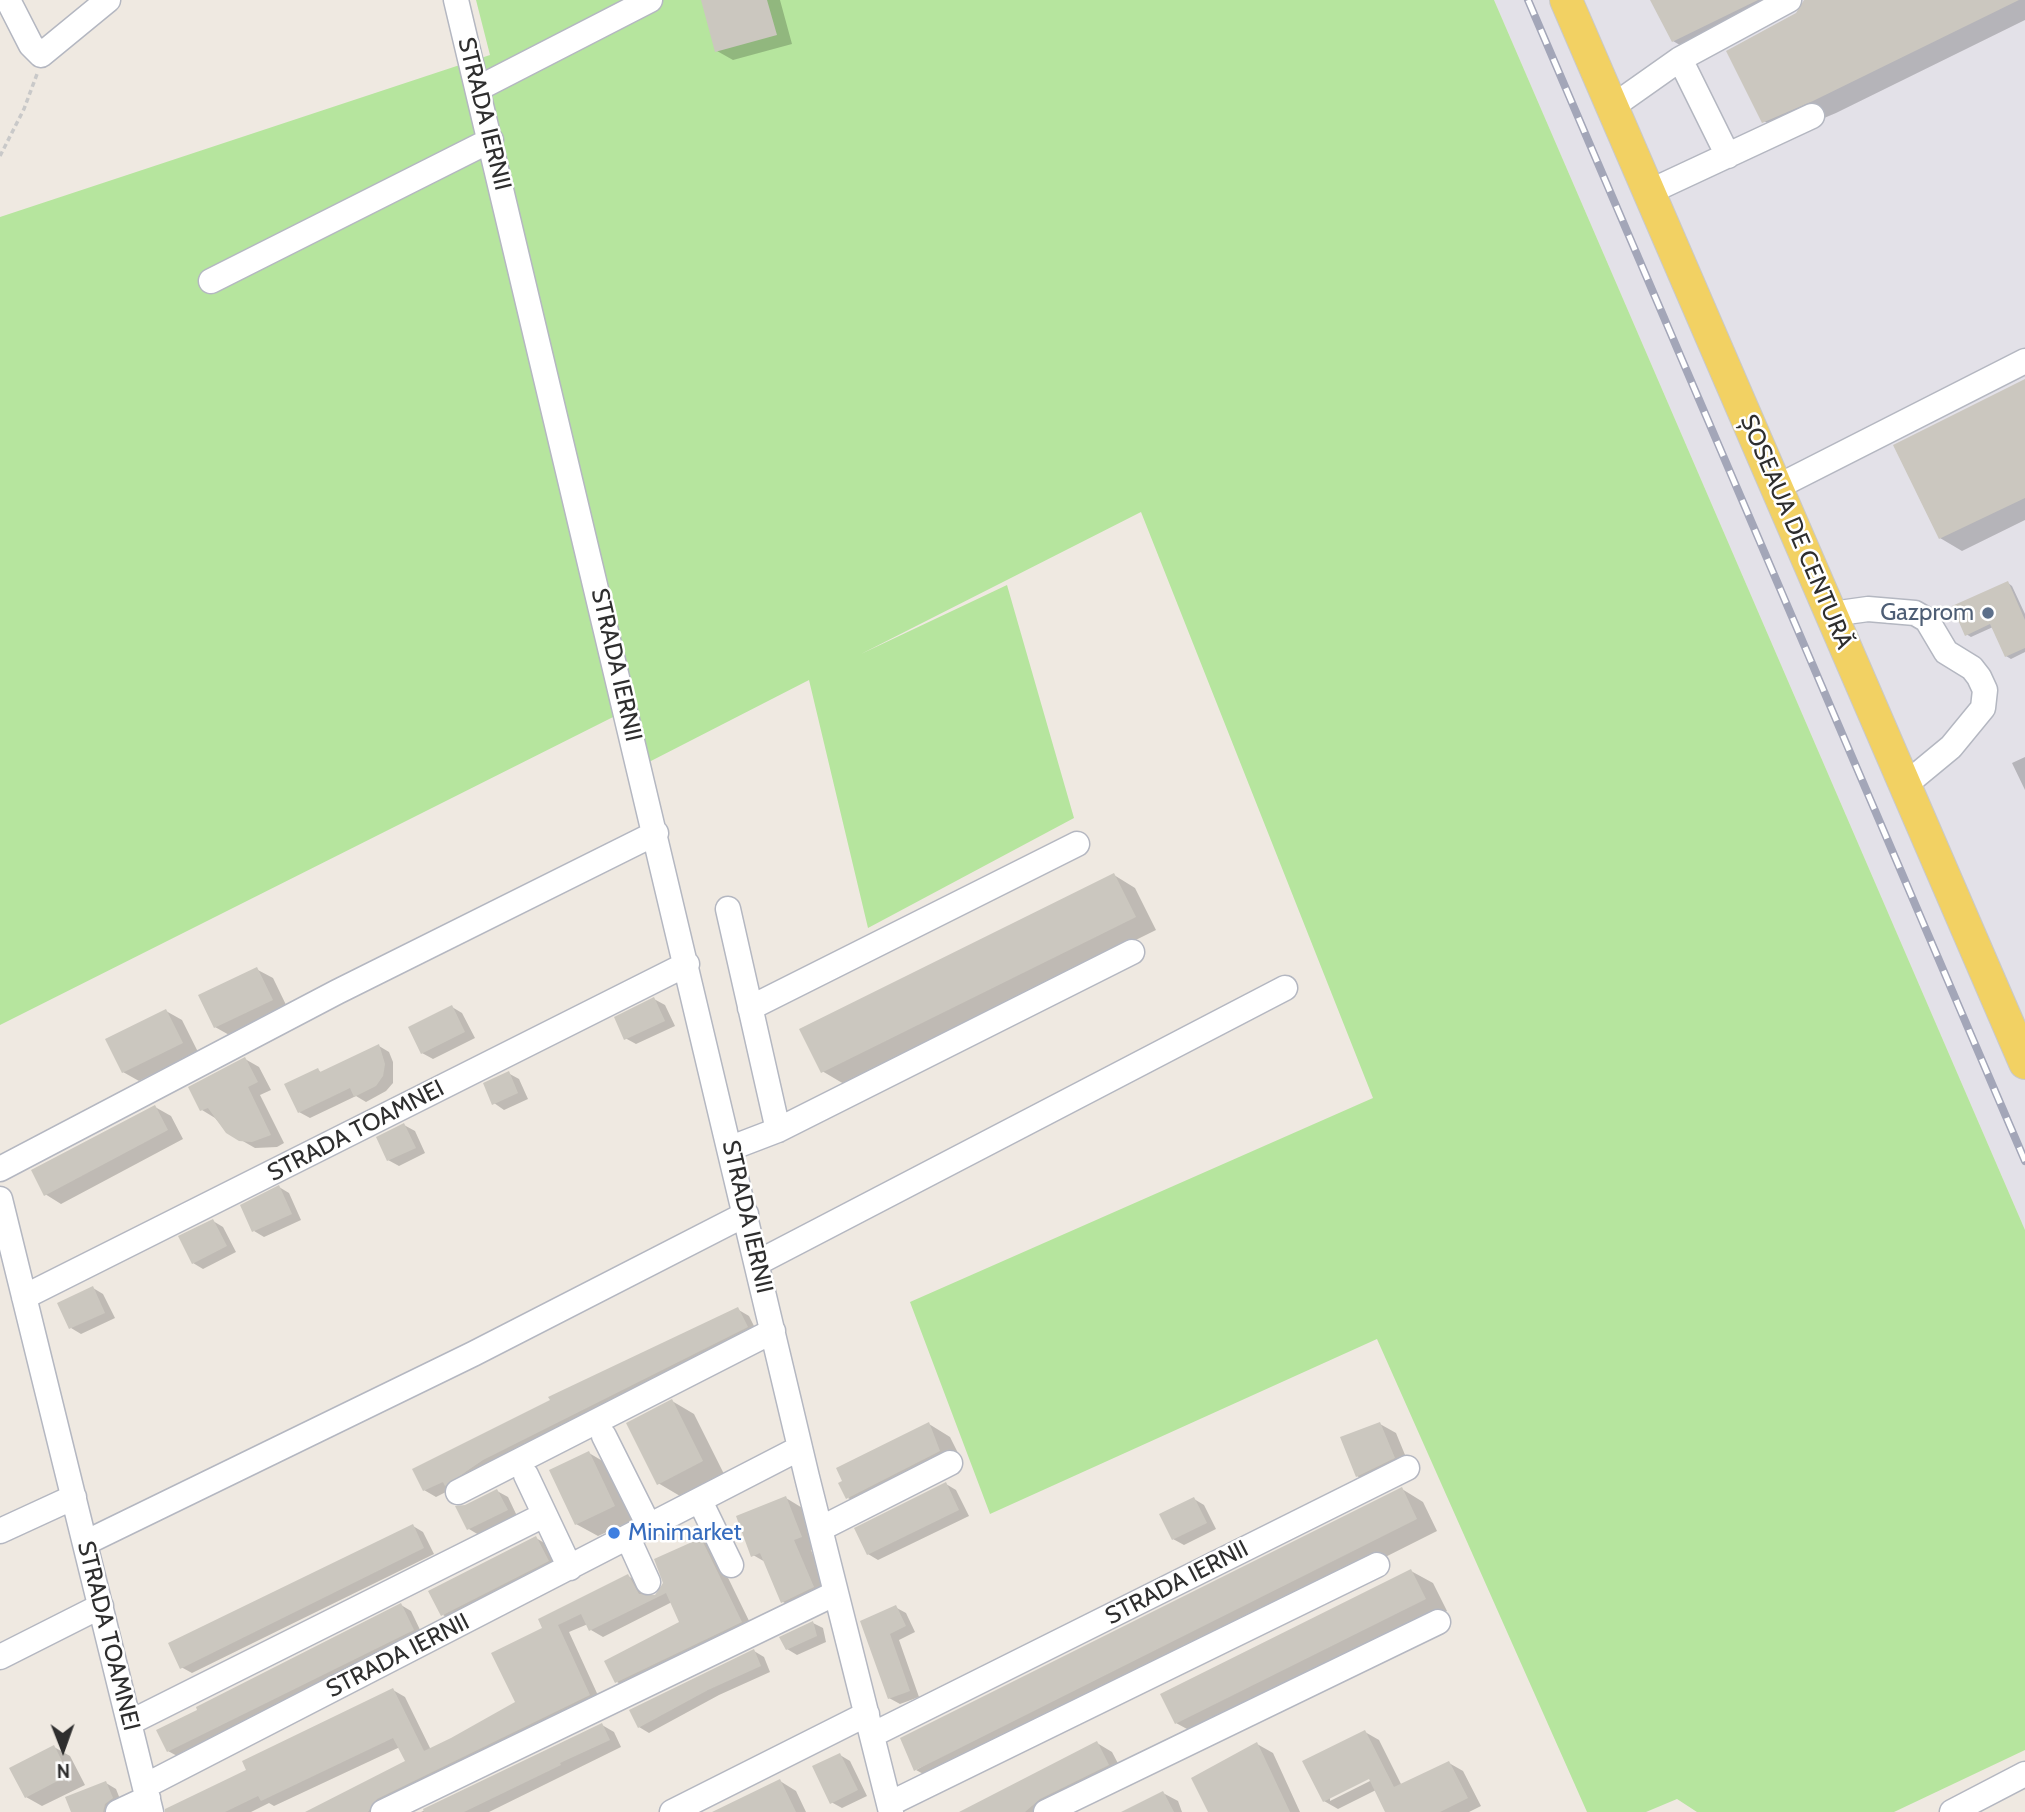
<!DOCTYPE html>
<meta charset="utf-8">
<style>
body{margin:0}
#map{position:relative;width:2025px;height:1812px;overflow:hidden;background:#efe9e1;font-family:Cabin,sans-serif}
canvas{display:block}
.north{position:absolute;left:28px;top:1714px;width:70px;height:70px;-webkit-text-stroke:5px #fff;paint-order:stroke;rotate:179deg;font-size:19px;font-weight:700;line-height:28px;text-align:center;color:#2e2e2e}
.north::after{content:'';display:block;margin:auto;width:24px;height:32px;background:#2e2e2e;clip-path:polygon(50% 0,100% 100%,50% 72%,0 100%)}
</style>
<div id="map">
<canvas width="2025" height="1812"></canvas>
<div class="north">N</div>
</div>
<script>
const ctx = document.querySelector('canvas').getContext('2d');
ctx.lineJoin = 'round';
function paint(path, color) {
  ctx.fillStyle = color;
  ctx.fill(path, 'evenodd');
}
function poly(rows) {
  const path = new Path2D();
  for (const r of rows) {
    path.moveTo(r[0], r[1]);
    for (let i = 2; i < r.length; i += 2) path.lineTo(r[i], r[i + 1]);
  }
  return path;
}
function trace(path, color, width, dash) {
  ctx.strokeStyle = color;
  ctx.lineWidth = width;
  ctx.lineCap = dash ? 'butt' : 'round';
  ctx.setLineDash(dash || []);
  ctx.stroke(path);
}
function write(font, color, halo, rows, align = 'center') {
  ctx.font = font + ' Cabin,sans-serif';
  ctx.lineWidth = 5;
  ctx.setLineDash([]);
  ctx.textBaseline = 'middle';
  ctx.strokeStyle = halo;
  ctx.fillStyle = color;
  for (const [text, x, y, turn = 0] of rows) {
    ctx.save();
    ctx.translate(x, y);
    ctx.rotate((+turn || 0) * Math.PI / 180);
    ctx.textAlign = isNaN(turn) ? turn : align;
    if (halo) ctx.strokeText(text, 0, 0);
    ctx.fillText(text, 0, 0);
    ctx.restore();
  }
}
const industrial = poly([
 [1494,0,2025,0,2025,1230]
]);
const green = poly([
 [476,0,1494,0,2025,1230,2025,1750,1894,1812,1697,1812,1677,1799,1646,1812,1587,1812,1377,1339,990,1514,910,1302,1373,1098,1141,512,861,654,1007,585,1074,818,868,928,809,680,649,762,637,705,0,1025,0,217,490,55]
]);
const shadow = poly([
 [702,0,780,0,792,44,733,60,717,51],
 [1652,0,1802,0,1695,54,1673,41],
 [1805,0,2025,0,2025,20,1836,113,1786,134,1764,121,1798,14],
 [2025,382,2025,520,1962,551,1940,538],
 [2008,583,2012,586,2025,614,2025,652,2011,659,2006,656,1993,627,1971,637,1966,634],
 [2025,757,2025,790,2012,763],
 [1114,875,1135,888,1156,930,844,1084,822,1071],
 [256,969,273,978,288,1009,231,1036,215,1027],
 [654,999,665,1005,675,1026,636,1044,625,1038],
 [452,1007,462,1013,475,1038,433,1059,422,1053],
 [166,1011,182,1020,198,1052,139,1081,123,1072],
 [379,1046,389,1052,393,1062,393,1083,386,1091,366,1102,356,1096,310,1118,299,1112,318,1070,322,1073],
 [245,1059,259,1067,271,1090,260,1095,284,1143,277,1147,255,1148,227,1132,215,1118,202,1110],
 [508,1073,519,1079,528,1099,504,1110,494,1103],
 [155,1107,171,1116,183,1139,61,1204,45,1194],
 [404,1125,415,1131,425,1153,399,1166,388,1160],
 [279,1187,289,1193,301,1220,264,1237,254,1231],
 [213,1221,223,1227,236,1252,203,1269,193,1263],
 [93,1288,103,1294,115,1318,81,1334,71,1328],
 [737,1309,749,1316,758,1334,436,1497,424,1490],
 [672,1401,694,1414,724,1474,680,1496,658,1483],
 [929,1424,950,1437,958,1453,869,1510,848,1498],
 [1380,1424,1396,1433,1410,1467,1373,1485,1357,1476],
 [589,1453,611,1466,636,1519,598,1536,576,1524],
 [946,1484,956,1490,969,1516,878,1560,868,1554],
 [1402,1489,1423,1502,1437,1531,938,1782,916,1770],
 [497,1491,508,1497,517,1516,479,1535,469,1529,465,1507],
 [786,1498,804,1509,819,1547,811,1550,831,1598,801,1612,783,1602,767,1563,753,1555],
 [1194,1499,1204,1505,1216,1529,1184,1545,1173,1539],
 [413,1526,423,1532,434,1554,192,1673,181,1667],
 [536,1538,546,1544,558,1567,453,1621,443,1615],
 [701,1540,713,1547,753,1629,629,1689,617,1682,682,1623,672,1602,603,1637,591,1630,588,1624,569,1632,601,1702,382,1812,307,1812,407,1762,400,1747,274,1806,269,1803,251,1812,176,1812,393,1690,405,1697,431,1750,517,1703,544,1628,628,1576,640,1583,648,1596,656,1597],
 [1411,1571,1433,1583,1447,1611,1198,1735,1176,1723],
 [401,1605,411,1611,423,1636,179,1757,168,1751],
 [895,1607,906,1613,915,1632,899,1640,919,1697,900,1704,889,1698,862,1622],
 [813,1623,823,1628,826,1642,797,1655,787,1649],
 [754,1651,764,1657,770,1672,719,1695,649,1733,639,1727],
 [602,1725,614,1732,621,1747,489,1812,421,1812],
 [1365,1732,1379,1740,1402,1786,1449,1763,1463,1771,1481,1806,1469,1812,1387,1812,1376,1790,1338,1809,1324,1801],
 [1376,1774,1378,1777,1330,1801,1330,1797],
 [1097,1743,1112,1752,1123,1773,1050,1812,963,1812],
 [1257,1744,1273,1753,1300,1812,1210,1812],
 [54,1747,70,1756,85,1785,42,1806,26,1797],
 [840,1755,850,1761,867,1796,842,1808,831,1802],
 [780,1781,796,1791,806,1812,715,1812],
 [106,1783,116,1789,122,1804,115,1812,73,1812],
 [1163,1793,1178,1801,1182,1812,1125,1812]
]);
const building = poly([
 [701,0,767,0,777,35,715,52],
 [1650,0,1758,0,1672,42],
 [1804,0,2019,0,1813,101,1762,123,1726,51,1796,13],
 [2025,379,2025,498,1939,539,1893,445],
 [2008,581,2025,620,2025,648,2005,657,1990,624,1965,636,1952,606],
 [1114,873,1136,917,821,1073,799,1029],
 [257,967,273,1000,214,1028,198,995],
 [654,997,665,1021,624,1040,614,1017],
 [452,1005,465,1032,421,1054,408,1027],
 [166,1009,183,1043,122,1073,105,1039],
 [379,1044,385,1064,383,1076,376,1086,354,1097,350,1088,298,1113,284,1084,318,1068,320,1072],
 [245,1057,258,1082,248,1087,271,1135,252,1142,239,1141,226,1133,208,1108,200,1111,188,1087],
 [509,1071,518,1093,492,1105,483,1083],
 [155,1105,168,1130,44,1196,31,1170],
 [404,1123,416,1148,387,1161,376,1137],
 [279,1185,292,1214,252,1232,240,1205],
 [213,1219,227,1246,192,1264,178,1236],
 [93,1286,105,1313,69,1329,57,1303],
 [738,1307,748,1327,483,1460,445,1486,443,1482,423,1491,412,1469,550,1400,548,1397],
 [672,1399,703,1461,657,1485,626,1423],
 [929,1422,940,1451,846,1499,838,1483,842,1481,836,1468],
 [1380,1422,1395,1458,1356,1477,1340,1437],
 [589,1451,615,1506,575,1525,549,1470],
 [946,1482,959,1510,867,1555,854,1528],
 [1402,1487,1417,1519,914,1771,900,1738],
 [497,1489,508,1510,467,1530,455,1506,465,1505],
 [786,1496,802,1537,794,1540,814,1587,781,1603,760,1553,751,1557,736,1516],
 [1194,1497,1207,1523,1172,1540,1159,1514],
 [413,1524,424,1548,180,1669,168,1643],
 [536,1536,549,1561,441,1616,428,1591],
 [701,1538,742,1622,615,1683,604,1661,679,1622,666,1593,589,1631,581,1614,558,1625,590,1695,377,1799,368,1812,305,1812,405,1761,393,1738,261,1801,258,1796,225,1812,165,1812,165,1809,246,1770,242,1761,393,1688,424,1751,451,1738,515,1702,491,1653,542,1628,538,1619,628,1574,639,1594,655,1595,663,1583,654,1559],
 [1411,1569,1426,1599,1175,1724,1160,1694],
 [401,1603,414,1630,167,1752,156,1730,197,1710,196,1707],
 [896,1605,906,1626,890,1634,910,1691,888,1699,860,1621],
 [813,1621,817,1636,786,1650,779,1637],
 [754,1649,761,1666,708,1690,638,1728,629,1710],
 [602,1723,610,1740,560,1763,561,1765,464,1812,424,1812,423,1809],
 [1365,1730,1394,1787,1449,1761,1468,1798,1440,1812,1385,1812,1369,1779,1323,1802,1302,1761],
 [1097,1741,1109,1765,1040,1799,1025,1812,959,1812],
 [1257,1742,1290,1812,1208,1812,1191,1778],
 [54,1745,69,1775,25,1798,9,1768],
 [840,1753,858,1790,830,1804,812,1766],
 [780,1779,796,1812,712,1812],
 [106,1781,113,1798,105,1804,103,1812,71,1812,65,1797],
 [1163,1791,1174,1812,1121,1812]
]);
const path = poly([
 [0,156,24,109,37,74]
]);
const minor = poly([
 [8,0,31,45,41,55,108,0],
 [456,0,807,1477,891,1812],
 [1680,59,1728,156],
 [479,88,650,0],
 [1612,107,1680,59,1789,0],
 [1649,192,1812,116],
 [211,281,491,140],
 [1777,487,2025,361],
 [1832,614,1868,609,1915,613,1927,620,1946,652,1972,668,1979,677,1985,690,1983,708,1951,747,1905,785],
 [728,909,778,1130],
 [750,1008,1077,844],
 [731,1148,778,1130,1132,952],
 [0,1169,337,992,656,833],
 [0,1199,151,1812],
 [757,1263,1285,988],
 [24,1297,687,964],
 [604,1436,649,1526],
 [526,1475,570,1568],
 [458,1492,773,1331],
 [700,1501,731,1565],
 [820,1529,950,1463],
 [0,1531,74,1497],
 [628,1538,648,1582],
 [85,1543,473,1354,746,1214],
 [0,1657,101,1606],
 [129,1723,534,1520],
 [872,1735,1407,1468],
 [145,1786,800,1448],
 [889,1804,1377,1565],
 [118,1812,148,1798],
 [383,1812,836,1593],
 [672,1812,867,1714],
 [1046,1812,1438,1622],
 [1952,1812,2025,1774]
]);
const major = poly([
 [1566,0,2025,1063]
]);
const rail = poly([
 [1528,0,2025,1161]
]);
const markers = [
 [1988,613,7,"#5c6f8a"],
 [614,1533,7,"#3f7fe0"]
];
const streetNames = [
 ["STRADA IERNII",484,114,76],
 ["ȘOSEAUA DE CENTURĂ",1796,532,67],
 ["STRADA IERNII",616,665,77],
 ["STRADA TOAMNEI",356,1131,-27],
 ["STRADA IERNII",747,1217,77],
 ["STRADA IERNII",1177,1583,-27],
 ["STRADA TOAMNEI",108,1636,76],
 ["STRADA IERNII",398,1656,-27]
];
const serviceNames = [
 ["Gazprom",1974,613]
];
const shopNames = [
 ["Minimarket",628,1533]
];
paint(industrial, '#e3e1e8');
paint(green, '#b6e59e');
paint(shadow, '#0003');
paint(building, '#cbc7bf');
trace(minor, '#b4b7c1', 27);
trace(major, '#c9c9c9', 34);
trace(path, '#c9c9c9', 3.5, [5, 3.5]);
trace(minor, '#fff', 24);
trace(major, '#f2d163', 32);
trace(rail, '#a3a6b8', 8);
trace(rail, '#fff', 5, [16]);
for (const [x, y, r, color] of markers) {
  const dot = new Path2D();
  dot.arc(x, y, r, 0, 2 * Math.PI);
  ctx.fillStyle = color;
  ctx.fill(dot);
  trace(dot, '#fff', 2.5);
}
write('24px', '#2e2e2e', '#fff', streetNames);
write('24px', '#4e5e75', '#fff', serviceNames, 'right');
write('24px', '#366cbe', '#fff', shopNames, 'left');
</script>
